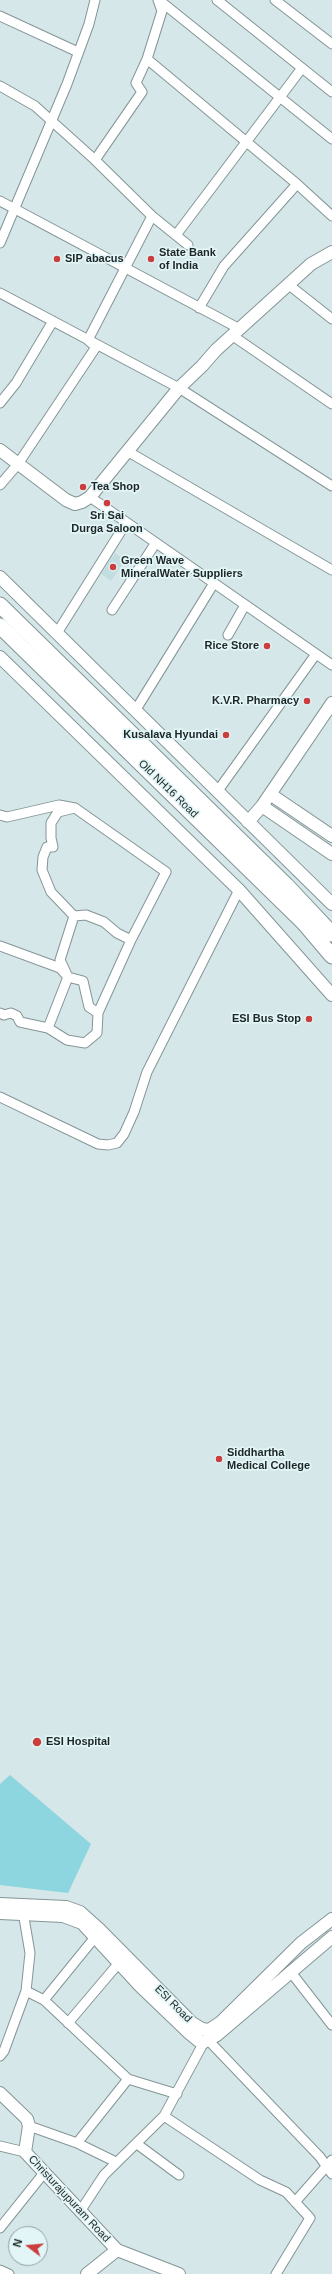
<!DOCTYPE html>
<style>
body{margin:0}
#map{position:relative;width:332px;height:2274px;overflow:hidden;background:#d5e7e9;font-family:Helvetica,sans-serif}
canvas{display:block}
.north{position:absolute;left:8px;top:2226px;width:40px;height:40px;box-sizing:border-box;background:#e2f5f7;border:1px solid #94a2a3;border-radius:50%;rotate:286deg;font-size:11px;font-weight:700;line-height:16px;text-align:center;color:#1e2526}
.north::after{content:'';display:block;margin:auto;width:14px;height:18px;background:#cc3d3d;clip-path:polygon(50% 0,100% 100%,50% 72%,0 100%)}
</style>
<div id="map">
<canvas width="332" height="2274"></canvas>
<div class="north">N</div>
</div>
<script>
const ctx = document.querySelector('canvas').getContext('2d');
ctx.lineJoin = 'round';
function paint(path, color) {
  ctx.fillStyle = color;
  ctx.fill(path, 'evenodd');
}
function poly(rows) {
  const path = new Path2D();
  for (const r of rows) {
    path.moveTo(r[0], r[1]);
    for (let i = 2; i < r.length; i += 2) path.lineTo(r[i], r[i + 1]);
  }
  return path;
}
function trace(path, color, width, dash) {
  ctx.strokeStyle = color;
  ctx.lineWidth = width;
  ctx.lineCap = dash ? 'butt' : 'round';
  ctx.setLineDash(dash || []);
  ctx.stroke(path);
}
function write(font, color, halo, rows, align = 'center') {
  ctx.font = font + ' Helvetica,sans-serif';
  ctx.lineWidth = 3.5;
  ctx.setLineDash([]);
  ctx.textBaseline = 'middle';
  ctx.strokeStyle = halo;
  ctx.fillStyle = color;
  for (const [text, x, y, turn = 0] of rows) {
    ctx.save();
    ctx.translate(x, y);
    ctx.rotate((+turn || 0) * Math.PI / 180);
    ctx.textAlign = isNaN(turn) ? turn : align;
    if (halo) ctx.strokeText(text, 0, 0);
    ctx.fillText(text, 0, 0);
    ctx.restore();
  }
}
const built = poly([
 [115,553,125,560,111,581,101,574]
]);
const green = poly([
 [10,1775,91,1844,68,1893,0,1885,0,1784]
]);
const minor = poly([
 [158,0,162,11,147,59,297,184,332,216],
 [159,0,332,139],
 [217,0,332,92],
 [275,0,332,44],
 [0,16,78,52],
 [0,86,35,106,95,160,152,216,188,245],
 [95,160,142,92,136,83,147,59],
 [0,201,238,328],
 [176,235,302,68],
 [0,243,67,84,89,24,95,0],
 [289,285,332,319],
 [0,293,179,388,332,486],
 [199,308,224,266,297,184],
 [233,336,332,404],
 [0,403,16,383,53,321],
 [127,451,332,570],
 [0,485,18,464,96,347,88,340,152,216],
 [90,497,332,665],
 [112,610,155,544],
 [57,633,126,523],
 [228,635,245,605],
 [135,711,214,583],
 [217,792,316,654],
 [0,815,7,817,59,805,75,808,166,872,131,940,117,933,104,922,86,915,74,916,51,892,42,870,43,857,47,847,53,847,51,838,51,823,58,812,75,808],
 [74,916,60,960,68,977,83,981,89,1007,98,1013,131,940],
 [0,946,60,968,68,977,48,1028,67,1040,85,1043,97,1033,98,1013],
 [0,1013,4,1015,11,1013,17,1016,20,1022,48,1028],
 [0,1097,98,1144,108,1145,117,1143,124,1134,134,1112,147,1072,239,890],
 [96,1936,44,2000,128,2079,177,2094],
 [290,1971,332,2025],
 [26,1991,44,2000],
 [68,2023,118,1964],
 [209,2035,209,2041,320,2157,332,2174],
 [0,2056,4,2051,26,1991,30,1953,23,1912],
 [164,2116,260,2180,286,2192,310,2218,276,2274],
 [29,2126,77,2143,116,2162],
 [77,2143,128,2079],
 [137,2144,179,2175],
 [0,2146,25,2152],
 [295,2202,332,2160],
 [81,2210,104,2175,164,2116,204,2042],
 [0,2228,44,2173],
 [0,2270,9,2274]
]);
const tertiary = poly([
 [0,450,66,500,75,504,82,502,90,497,179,388,202,366,216,350,311,264,332,252],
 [0,577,332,904],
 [0,657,239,890,332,995],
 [270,794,332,836],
 [262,806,332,854],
 [248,822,262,806,332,703],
 [0,1904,66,1907,80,1912,99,1929,192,2023,202,2029,209,2030,221,2022,301,1943,332,1919],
 [0,1913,63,1916,82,1923,140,1986,188,2032,199,2041,204,2042,217,2035,332,1937],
 [0,2093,27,2119,29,2126,25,2152,117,2250,179,2274],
 [87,2274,117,2250]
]);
const primary = poly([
 [0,605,286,885,332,934],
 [0,626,304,923,332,956]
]);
const markers = [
 [57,259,4,"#cc3d3d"],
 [151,259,4,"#cc3d3d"],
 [83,487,4,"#cc3d3d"],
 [107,503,4,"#cc3d3d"],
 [113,567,4,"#cc3d3d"],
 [267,646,4,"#cc3d3d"],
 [307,701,4,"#cc3d3d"],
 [226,735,4,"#cc3d3d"],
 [309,1019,4,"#cc3d3d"],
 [219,1459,4,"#cc3d3d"],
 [37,1742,5,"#cc3d3d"]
];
const poiNames = [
 ["State Bank",159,253],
 ["of India",159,266],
 ["SIP abacus",65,259],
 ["Tea Shop",91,487],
 ["Sri Sai",107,516,"center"],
 ["Durga Saloon",107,529,"center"],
 ["Green Wave",121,561],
 ["MineralWater Suppliers",121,574],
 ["Rice Store",259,646,"right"],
 ["K.V.R. Pharmacy",299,701,"right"],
 ["Kusalava Hyundai",218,735,"right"],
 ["ESI Bus Stop",301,1019,"right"],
 ["Siddhartha",227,1453],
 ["Medical College",227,1466],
 ["ESI Hospital",46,1742]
];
const streetNames = [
 ["Old NH16 Road",168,789,44],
 ["ESI Road",173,2004,45],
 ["Christurajupuram Road",69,2199,47]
];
paint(built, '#c2dde0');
paint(green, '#8dd6df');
trace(minor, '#849597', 11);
trace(tertiary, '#849597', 14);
trace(primary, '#849597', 17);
trace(minor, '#fff', 9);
trace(tertiary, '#fff', 12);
trace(primary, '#fff', 15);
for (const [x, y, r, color] of markers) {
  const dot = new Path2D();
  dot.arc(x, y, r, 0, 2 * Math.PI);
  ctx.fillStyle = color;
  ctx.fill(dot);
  trace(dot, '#e2f5f7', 1.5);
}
write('bold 11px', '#1e2526', '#e2f5f7', poiNames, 'left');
write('11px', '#1e2526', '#e2f5f7', streetNames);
</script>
